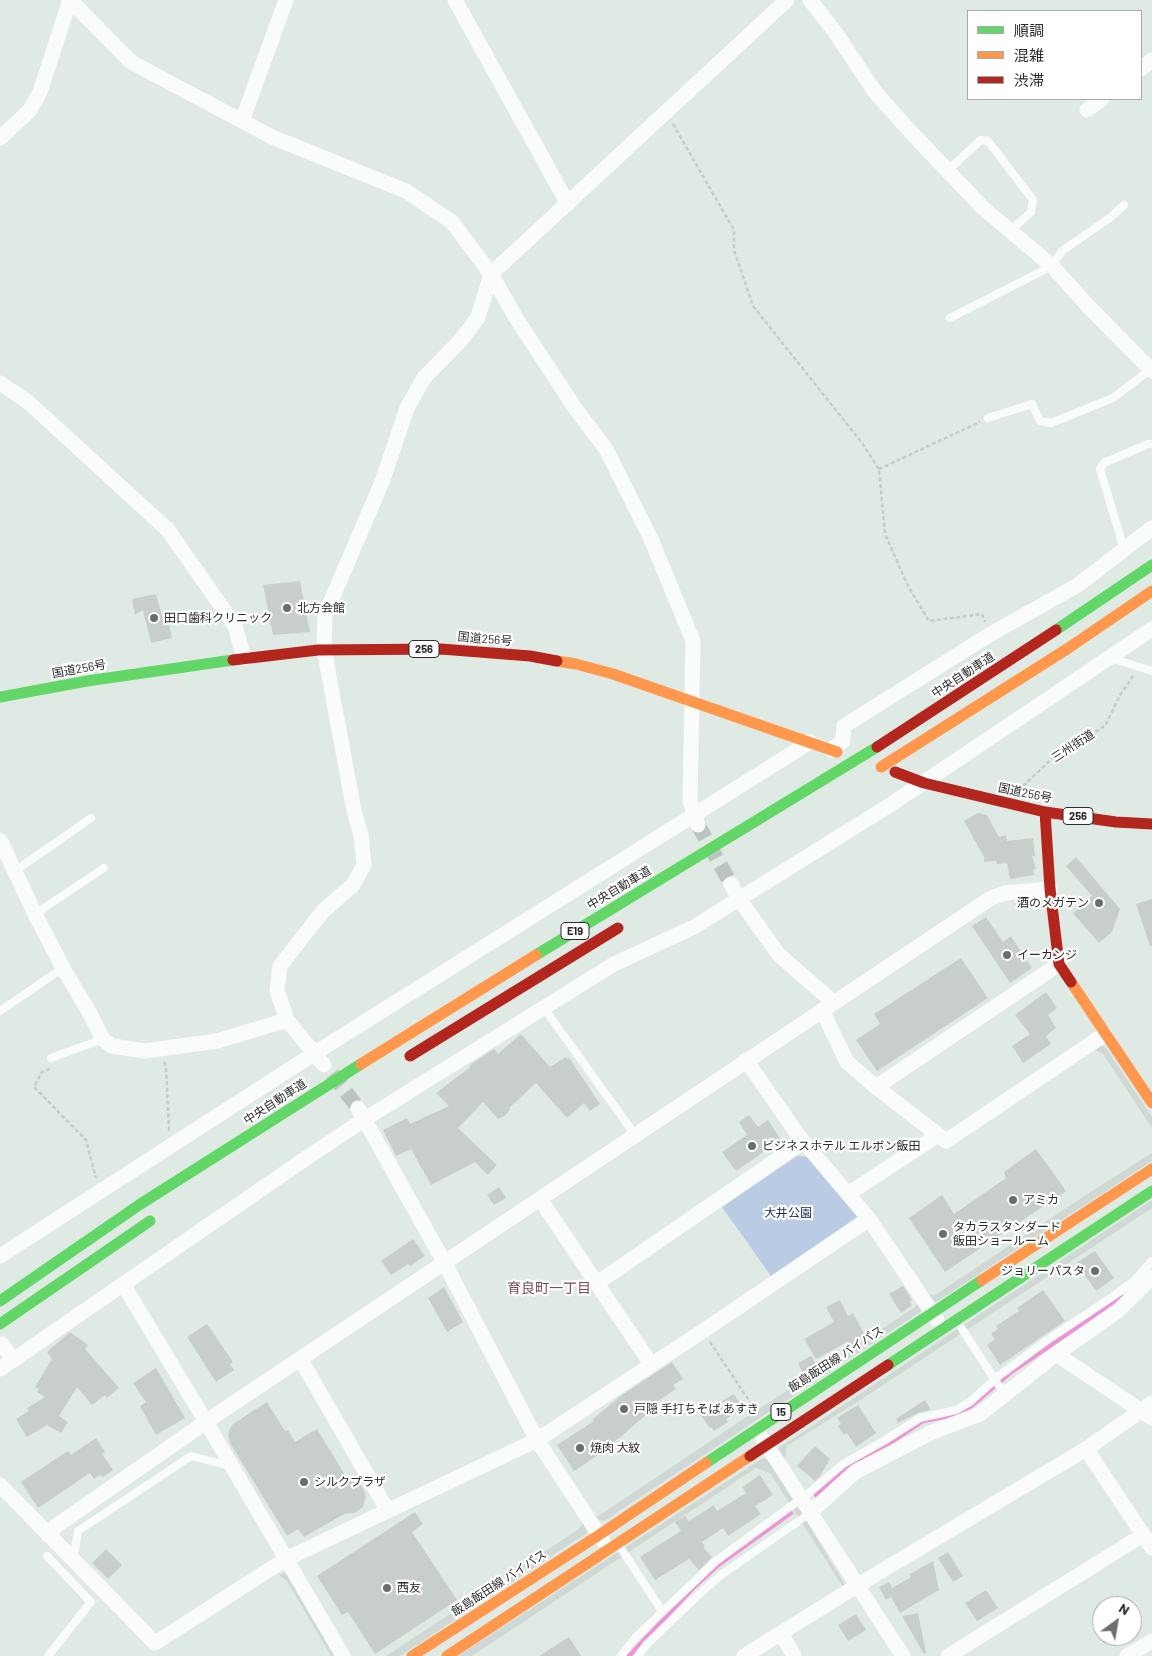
<!DOCTYPE html>
<meta charset="utf-8">
<style>
body{margin:0}
#map{position:relative;width:1152px;height:1656px;overflow:hidden;background:#e0eae5;font-family:Barlow,"Noto Sans JP",sans-serif}
canvas{display:block}
.legend{position:absolute;left:967px;top:10px;width:175px;height:90px;box-sizing:border-box;background:#fff;border:1px solid #aaa;margin:0;padding:6px 9px;list-style:none;font-size:15px;color:#2b2b2b}
.legend li{display:flex;align-items:center;gap:10px;height:25px}
.legend b{width:25px;border:1px solid #aaa}
.north{position:absolute;left:1092px;top:1596px;width:50px;height:50px;box-sizing:border-box;background:#fff;border:1px solid #aaa;border-radius:50%;rotate:32deg;font-size:14px;font-weight:700;line-height:20px;text-align:center;color:#2b2b2b}
.north::after{content:'';display:block;margin:auto;width:18px;height:22px;background:#6a6e6c;clip-path:polygon(50% 0,100% 100%,50% 72%,0 100%)}
</style>
<div id="map">
<canvas width="1152" height="1656"></canvas>
<ul class="legend">
<li><b style="height:6px;background:#63d668"></b>順調</li>
<li><b style="height:6px;background:#ff974d"></b>混雑</li>
<li><b style="height:6px;background:#b3261e"></b>渋滞</li>
</ul>
<div class="north">N</div>
</div>
<script>
const ctx = document.querySelector('canvas').getContext('2d');
ctx.lineJoin = 'round';
function paint(path, color) {
  ctx.fillStyle = color;
  ctx.fill(path, 'evenodd');
}
function poly(rows) {
  const path = new Path2D();
  for (const r of rows) {
    path.moveTo(r[0], r[1]);
    for (let i = 2; i < r.length; i += 2) path.lineTo(r[i], r[i + 1]);
  }
  return path;
}
function trace(path, color, width, dash) {
  ctx.strokeStyle = color;
  ctx.lineWidth = width;
  ctx.lineCap = dash ? 'butt' : 'round';
  ctx.setLineDash(dash || []);
  ctx.stroke(path);
}
function write(font, color, halo, rows, align = 'center') {
  ctx.font = font + ' Barlow,"Noto Sans JP",sans-serif';
  ctx.lineWidth = 4.5;
  ctx.setLineDash([]);
  ctx.textBaseline = 'middle';
  ctx.strokeStyle = halo;
  ctx.fillStyle = color;
  for (const [text, x, y, turn = 0] of rows) {
    ctx.save();
    ctx.translate(x, y);
    ctx.rotate((+turn || 0) * Math.PI / 180);
    ctx.textAlign = isNaN(turn) ? turn : align;
    if (halo) ctx.strokeText(text, 0, 0);
    ctx.fillText(text, 0, 0);
    ctx.restore();
  }
}
const green = poly([
 [797,1156,810,1157,857,1213,857,1217,771,1276,722,1207]
]);
const plaza = poly([
 [1101,1046,1106,1048,1152,1117,1152,1128,1103,1054,1095,1050],
 [1152,1153,1152,1161,936,1302,931,1299,929,1295,935,1295,1089,1193],
 [1152,1200,1152,1208,865,1397,787,1446,785,1459,777,1449],
 [918,1303,923,1310,604,1521,599,1520,594,1517,597,1517,751,1414,914,1308],
 [763,1458,768,1460,773,1465,845,1585,843,1587,770,1473,756,1468,472,1656,458,1656],
 [583,1523,586,1528,587,1533,400,1656,386,1656,579,1529],
 [286,1572,336,1656,331,1656,287,1581,279,1575]
]);
const stream = poly([
 [816,1495,853,1462,890,1443,923,1421,954,1415,970,1407,1010,1373,1122,1297],
 [629,1656,695,1586,717,1566,791,1513]
]);
const building = poly([
 [300,581,310,632,273,635,263,585],
 [156,594,164,623,168,621,172,638,151,643,143,610,135,615,132,599],
 [978,813,987,815,999,837,1006,835,1007,841,1033,838,1035,856,1032,856,1036,869,1033,870,1034,875,1010,879,1007,863,997,864,996,861,984,862,984,857,964,821],
 [1076,857,1120,909,1112,932,1099,943,1073,913,1092,896,1066,866],
 [1152,899,1152,946,1150,946,1136,904],
 [986,917,1003,942,1011,936,1032,968,1010,983,972,926],
 [961,958,988,998,877,1071,856,1040,880,1024,874,1014],
 [1046,992,1057,1008,1048,1015,1056,1028,1046,1036,1051,1044,1023,1063,1012,1046,1030,1034,1015,1015],
 [521,1034,550,1067,566,1057,568,1059,569,1058,600,1104,590,1111,584,1103,567,1118,536,1083,509,1108,510,1110,502,1118,501,1117,498,1119,483,1102,458,1128,497,1165,488,1175,475,1162,431,1185,411,1149,396,1156,383,1130,407,1118,410,1124,449,1106,436,1093,469,1068,470,1065,494,1049,498,1054],
 [749,1115,758,1127,768,1120,781,1140,736,1171,722,1152,747,1135,739,1122],
 [1036,1149,1066,1191,945,1272,909,1218,942,1195,954,1214,1006,1178,1004,1172],
 [499,1187,506,1198,494,1205,487,1195],
 [413,1239,425,1256,410,1266,408,1264,391,1275,381,1261],
 [1095,1251,1114,1278,1096,1291,1076,1263],
 [903,1286,912,1300,910,1302,912,1305,901,1313,889,1294],
 [444,1287,463,1322,447,1332,428,1298],
 [1043,1290,1065,1321,1000,1365,987,1345,995,1339,991,1334,998,1329,996,1326,1019,1311,1017,1308],
 [840,1300,848,1316,853,1313,866,1337,861,1339,860,1341,847,1348,845,1343,816,1359,804,1339,834,1322,826,1307],
 [207,1324,233,1362,230,1364,234,1370,216,1382,187,1337],
 [70,1332,88,1345,85,1348,86,1350,119,1388,107,1398,105,1395,92,1405,77,1387,59,1416,68,1422,61,1433,47,1425,27,1437,16,1419,29,1411,27,1408,45,1397,37,1392,39,1389,35,1387,52,1359,47,1352],
 [811,1356,817,1366,803,1374,798,1363],
 [672,1362,683,1379,673,1385,676,1389,644,1410,647,1414,604,1451,574,1471,557,1445,594,1421,593,1419,622,1395],
 [156,1368,185,1418,156,1435,140,1406,146,1402,133,1383],
 [734,1394,743,1408,726,1419,728,1422,714,1431,711,1427,710,1428,700,1414],
 [925,1400,931,1410,918,1413,898,1423,896,1419],
 [267,1402,285,1431,288,1430,295,1442,317,1429,348,1480,360,1484,364,1490,366,1497,363,1507,355,1513,344,1514,304,1537,298,1529,287,1536,230,1443,228,1435,229,1430,233,1424],
 [858,1405,876,1433,856,1447,847,1433,844,1435,838,1426,841,1424,837,1418],
 [96,1438,105,1452,102,1454,113,1470,103,1477,100,1475,94,1479,90,1473,38,1508,21,1482,68,1451,71,1455],
 [815,1446,830,1459,820,1476,815,1481,797,1466],
 [760,1475,773,1495,755,1506,761,1514,728,1536,723,1528,702,1542,705,1546,703,1547,712,1557,699,1570,689,1559,655,1580,640,1557,681,1531,675,1522,685,1516,689,1521,714,1505,717,1511,746,1493,742,1487],
 [415,1512,423,1524,412,1532,457,1600,375,1654,348,1612,342,1615,317,1576],
 [106,1549,122,1565,108,1579,92,1563],
 [948,1552,963,1576,953,1582,938,1558],
 [933,1561,939,1590,900,1613,891,1597,886,1600,879,1587,889,1582,892,1588,911,1577,910,1574],
 [986,1590,998,1608,977,1621,965,1603],
 [918,1613,926,1653,924,1654,902,1616],
 [856,1614,866,1630,848,1641,838,1625],
 [569,1637,581,1656,539,1656]
]);
const streetTunnel = poly([
 [698,825,731,884],
 [332,1074,358,1108]
]);
const path = poly([
 [673,124,734,230,734,250,753,306,862,443,879,469,885,534,908,586,929,621,982,614,985,622],
 [879,469,980,422],
 [1023,786,1057,754,1105,726,1120,695,1133,676],
 [164,1062,166,1067,169,1131],
 [50,1069,42,1072,34,1087,86,1140,96,1178],
 [710,1342,754,1408]
]);
const lane = poly([
 [947,171,981,140,988,141,1033,200,1031,212,1010,231],
 [950,318,1052,266,1062,251,1111,217,1124,205],
 [988,418,1032,404,1040,421,1051,423,1113,398,1151,369],
 [1124,549,1100,469,1104,463,1148,444,1152,444],
 [1111,658,1152,671],
 [15,871,91,818],
 [35,914,104,868],
 [544,1008,635,1135],
 [0,1011,63,968],
 [51,1058,103,1039],
 [962,1329,999,1386,1007,1392],
 [802,1499,843,1464,882,1442,920,1418,956,1410,970,1402,1000,1375,1046,1341,1112,1297,1134,1281,1152,1261],
 [622,1550,662,1611],
 [47,1556,91,1602,48,1656],
 [73,1559,78,1531,191,1456,230,1466],
 [621,1656,635,1638,716,1561,794,1504],
 [638,1656,647,1644,695,1598,721,1575,803,1518]
]);
const street = poly([
 [70,0,131,62,272,137,406,191,452,222,491,274,516,318,575,408,606,449,651,539,693,641,690,801,698,825],
 [455,0,568,204],
 [810,0,835,32,875,92,908,129,983,208,1052,266,1088,306,1152,371],
 [1141,69,1152,60],
 [1087,110,1102,99],
 [242,121,286,0],
 [0,138,30,110,40,92,70,0],
 [0,383,28,402,168,530,235,626,244,658],
 [831,750,843,741,844,726,989,635,1078,585,1152,528],
 [0,840,35,914,63,968,89,1012,103,1039,112,1046,145,1051,217,1041,287,1020],
 [731,884,739,899,779,955,833,1002],
 [822,1010,847,1062,876,1087,946,1141,1105,1034],
 [746,1060,798,1135,869,1219,937,1320],
 [324,1065,287,1020,277,991,280,966,323,911,353,885,364,865,361,835,354,811,324,649,325,615,382,482,407,408,424,378,461,340,478,317,491,274,787,0],
 [876,1087,1059,964],
 [358,1108,444,1262,537,1440,603,1541],
 [848,1194,938,1135],
 [540,1199,651,1364],
 [0,1256,315,1053,810,742],
 [597,1283,803,1142],
 [123,1284,206,1422,343,1656],
 [2,1344,13,1360],
 [1056,1354,1152,1418],
 [301,1360,388,1511],
 [0,1369,302,1161,365,1119,614,964,694,927,739,899,890,805,1152,629],
 [763,1439,903,1656],
 [1086,1449,1152,1548],
 [0,1485,155,1643,286,1559,537,1440,703,1331,869,1219],
 [811,1512,855,1472,930,1433,980,1414,1056,1354,1119,1310,1152,1277],
 [48,1535,56,1526,216,1415,991,898,1005,893,1050,889],
 [781,1633,794,1656],
 [744,1656,858,1585,1086,1449,1152,1403],
 [948,1656,1143,1535],
 [1127,1656,1152,1641]
]);
const fast = poly([
 [1056,630,1152,565],
 [0,697,87,681,233,660],
 [536,955,877,747],
 [0,1301,139,1205,361,1064],
 [0,1324,150,1221],
 [888,1365,1152,1191],
 [706,1463,982,1280]
]);
const slow = poly([
 [557,661,576,664,613,674,837,752],
 [881,767,1067,649,1152,591],
 [1071,982,1152,1103],
 [361,1064,536,955],
 [982,1280,1152,1169],
 [412,1656,599,1535,706,1463],
 [447,1656,750,1456]
]);
const jam = poly([
 [233,660,318,650,441,649,530,656,557,661],
 [877,747,1056,630],
 [895,772,924,783,1045,812,1116,822,1152,824],
 [1045,812,1050,889,1059,964,1071,982],
 [410,1056,618,928],
 [750,1456,888,1365]
]);
const markers = [
 [287,608,5,"#6a6e6c"],
 [154,618,5,"#6a6e6c"],
 [1099,903,5,"#6a6e6c"],
 [1007,955,5,"#6a6e6c"],
 [752,1146,5,"#6a6e6c"],
 [1013,1200,5,"#6a6e6c"],
 [943,1234,5,"#6a6e6c"],
 [1095,1271,5,"#6a6e6c"],
 [624,1409,5,"#6a6e6c"],
 [580,1448,5,"#6a6e6c"],
 [304,1482,5,"#6a6e6c"],
 [387,1588,5,"#6a6e6c"]
];
const shields = [
 [424,649,30],
 [1078,816,30],
 [575,931,28],
 [781,1412,20]
];
const shieldNames = [
 ["256",424,649],
 ["256",1078,816],
 ["E19",575,931],
 ["15",781,1412]
];
const poiNames = [
 ["北方会館",297,608],
 ["田口歯科クリニック",164,618],
 ["酒のメガテン",1089,903,"right"],
 ["イーカンジ",1017,955],
 ["ビジネスホテル エルボン飯田",762,1146],
 ["アミカ",1023,1200],
 ["タカラスタンダード",953,1227],
 ["飯田ショールーム",953,1241],
 ["ジョリーパスタ",1085,1271,"right"],
 ["戸隠 手打ちそば あすき",634,1409],
 ["焼肉 大紋",590,1448],
 ["シルクプラザ",314,1482],
 ["西友",397,1588]
];
const streetNames = [
 ["国道256号",485,639,5],
 ["国道256号",79,669,-10],
 ["中央自動車道",963,675,-33],
 ["三州街道",1073,746,-33],
 ["国道256号",1025,793,12],
 ["中央自動車道",619,888,-31],
 ["中央自動車道",275,1102,-33],
 ["飯島飯田線 バイパス",836,1359,-33],
 ["飯島飯田線 バイパス",499,1583,-33]
];
const parkNames = [
 ["大井公園",788,1213]
];
const neighbourhoodNames = [
 ["育良町一丁目",549,1288]
];
paint(green, '#bacce4');
paint(plaza, '#cfd8d4');
trace(stream, '#eb95d5', 4.5);
paint(building, '#c8cfcb');
trace(streetTunnel, '#bcc4c0', 15, [15, 8]);
trace(path, '#c8cac9', 2.5, [4, 2.5]);
trace(lane, '#fafcfb', 8);
trace(street, '#fafcfb', 15);
trace(fast, '#63d668', 11);
trace(slow, '#ff974d', 11);
trace(jam, '#b3261e', 11);
for (const [x, y, r, color] of markers) {
  const dot = new Path2D();
  dot.arc(x, y, r, 0, 2 * Math.PI);
  ctx.fillStyle = color;
  ctx.fill(dot);
  trace(dot, '#fff', 2);
}
for (const [x, y, w] of shields) {
  const box = new Path2D();
  box.roundRect(x - w / 2, y - 8.5, w, 17, 4);
  ctx.fillStyle = '#fff';
  ctx.fill(box);
  trace(box, '#2b2b2b', 1);
}
write('bold 11px', '#2b2b2b', null, shieldNames);
write('12px', '#2b2b2b', '#fff', poiNames, 'left');
write('12px', '#2b2b2b', '#fff', streetNames);
write('12px', '#1a2a6a', '#fff', parkNames);
write('14px', '#7d4b54', '#fff', neighbourhoodNames);
</script>
